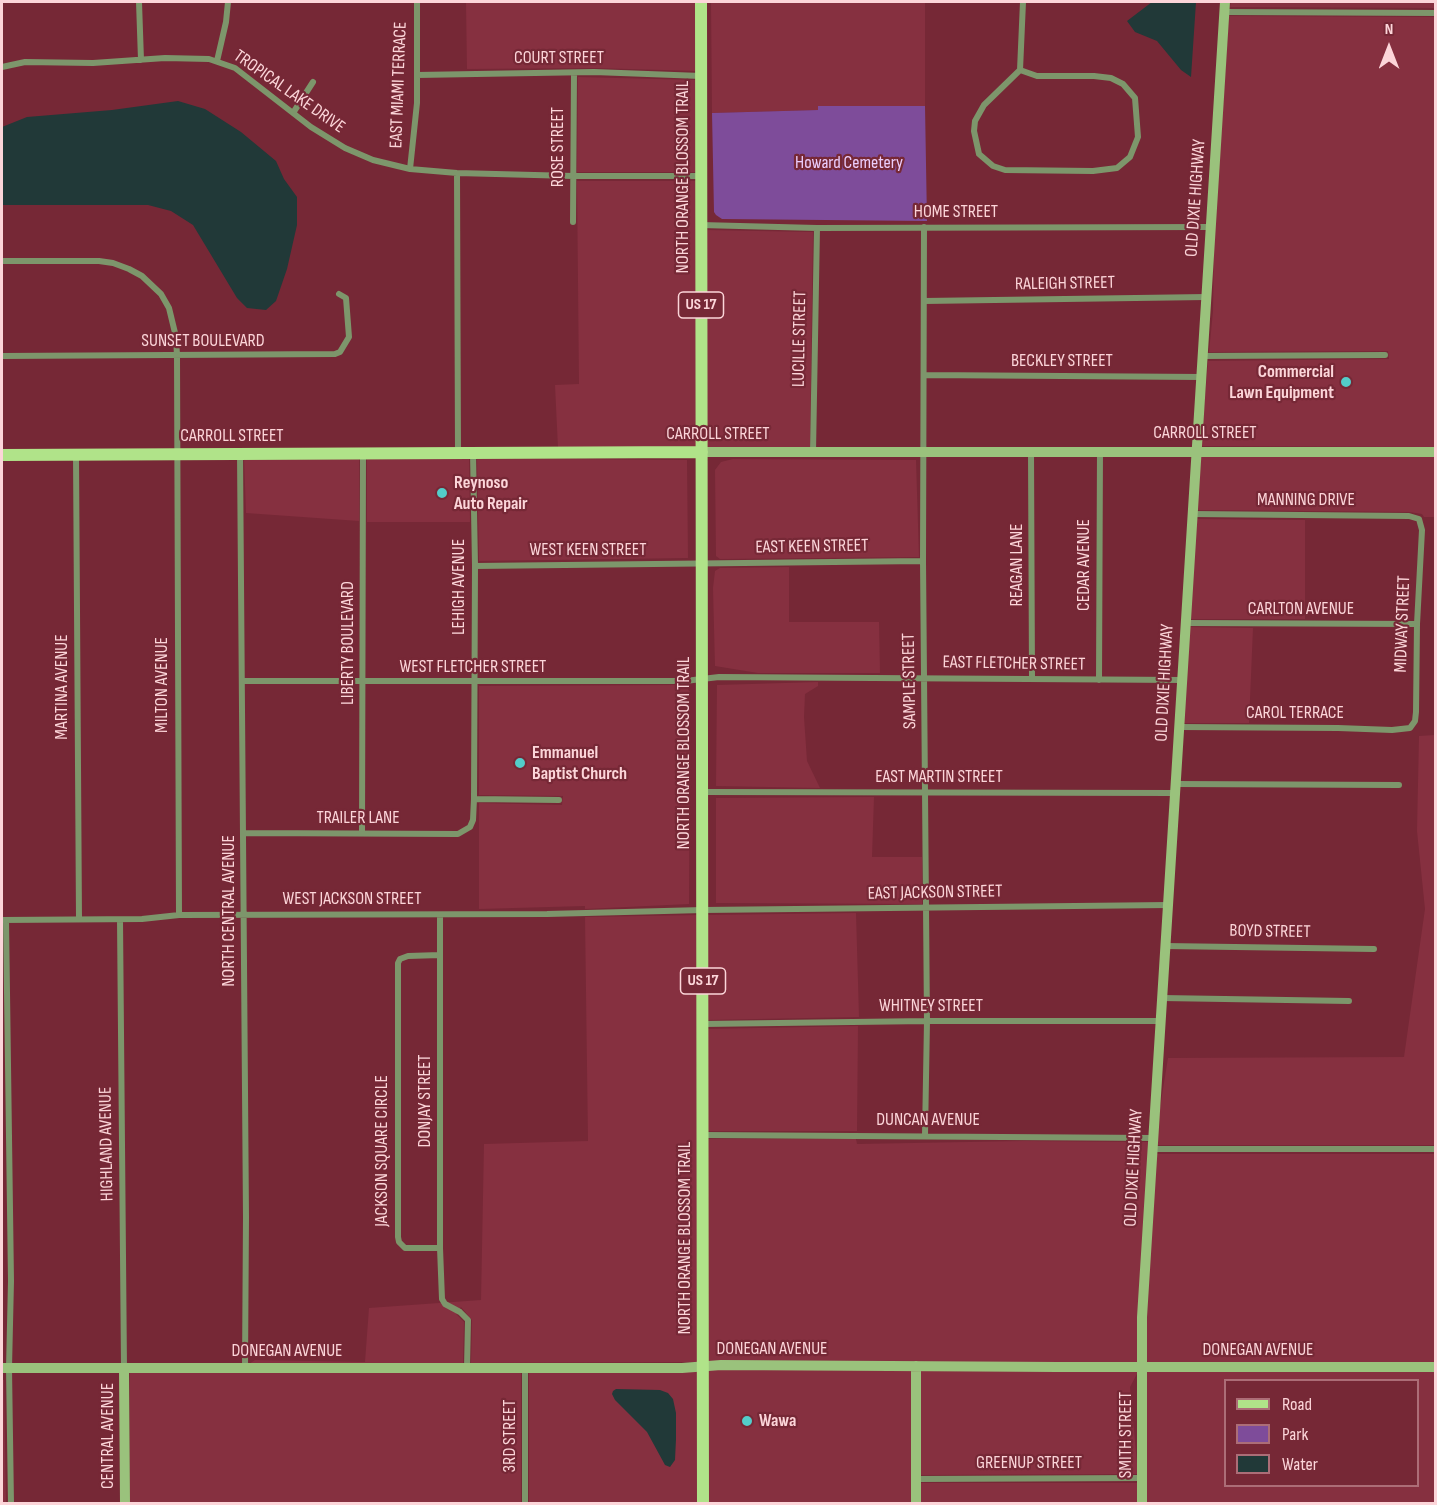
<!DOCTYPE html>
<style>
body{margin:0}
#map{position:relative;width:1437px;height:1505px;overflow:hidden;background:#762836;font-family:"Sofia Sans Condensed",sans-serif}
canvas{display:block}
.frame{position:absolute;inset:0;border:3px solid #fcd5d9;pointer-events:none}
.legend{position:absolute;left:1224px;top:1379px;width:195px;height:108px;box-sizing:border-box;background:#762836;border:2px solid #ac6d77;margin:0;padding:8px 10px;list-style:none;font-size:18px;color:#fcd5d9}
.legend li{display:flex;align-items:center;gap:12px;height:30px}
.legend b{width:30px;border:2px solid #ac6d77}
.north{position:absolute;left:1359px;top:18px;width:60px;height:60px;-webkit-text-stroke:4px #762836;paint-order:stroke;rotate:0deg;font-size:16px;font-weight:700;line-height:24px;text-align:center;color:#fcd5d9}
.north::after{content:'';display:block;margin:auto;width:21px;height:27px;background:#fcd5d9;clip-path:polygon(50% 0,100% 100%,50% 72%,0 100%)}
</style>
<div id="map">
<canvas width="1437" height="1505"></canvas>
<div class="frame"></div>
<ul class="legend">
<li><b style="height:8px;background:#b0e389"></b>Road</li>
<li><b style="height:16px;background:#7e4c9a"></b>Park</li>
<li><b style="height:16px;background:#213938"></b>Water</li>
</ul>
<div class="north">N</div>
</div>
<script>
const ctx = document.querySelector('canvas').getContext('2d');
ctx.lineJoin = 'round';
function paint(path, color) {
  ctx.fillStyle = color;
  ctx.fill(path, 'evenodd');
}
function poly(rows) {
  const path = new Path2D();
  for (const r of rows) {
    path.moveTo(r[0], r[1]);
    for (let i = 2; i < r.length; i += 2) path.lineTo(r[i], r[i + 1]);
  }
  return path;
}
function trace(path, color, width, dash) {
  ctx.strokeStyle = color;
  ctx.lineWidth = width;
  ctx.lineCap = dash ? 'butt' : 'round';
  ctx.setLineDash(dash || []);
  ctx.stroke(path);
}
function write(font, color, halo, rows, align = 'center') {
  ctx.font = font + ' "Sofia Sans Condensed",sans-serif';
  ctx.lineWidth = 4.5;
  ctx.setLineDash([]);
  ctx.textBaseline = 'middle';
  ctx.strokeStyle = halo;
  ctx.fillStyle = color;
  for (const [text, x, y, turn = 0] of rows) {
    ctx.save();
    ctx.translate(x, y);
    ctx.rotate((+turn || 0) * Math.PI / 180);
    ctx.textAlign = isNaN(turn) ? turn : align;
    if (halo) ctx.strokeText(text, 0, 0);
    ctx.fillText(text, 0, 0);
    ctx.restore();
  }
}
const built = poly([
 [466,2,697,2,697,71,594,68,467,69],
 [711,2,925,2,925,106,819,106,818,110,712,113],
 [1231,2,1435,2,1436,8,1230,7],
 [1229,16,1435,17,1435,447,1201,446,1208,361,1389,359,1388,351,1209,352,1213,311,1214,236],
 [578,77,697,80,697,172,577,172],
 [577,181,697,181,698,448,558,448,555,385,579,384],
 [705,230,813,232,810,447,705,448],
 [1201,455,1435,456,1435,517,1424,517,1422,514,1409,512,1197,510],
 [244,458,359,458,359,521,246,513],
 [367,458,469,458,470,522,367,522],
 [477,458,687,460,688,558,479,561],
 [733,459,916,460,919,557,720,559,716,556,715,470,721,462],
 [1196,519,1305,520,1305,619,1189,619],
 [789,567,789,622,879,622,880,673,758,673,715,666,713,588,715,571,720,568],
 [1188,627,1253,628,1249,723,1183,723],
 [818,682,818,686,805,694,804,717,807,761,820,788,716,786,717,685],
 [685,685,690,692,689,904,585,909,585,906,479,909,479,803,562,805,563,796,479,795,479,686],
 [1435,735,1435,1145,1156,1145,1158,1120,1168,1058,1404,1057,1425,909,1417,831,1419,736],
 [874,797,872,857,922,857,922,904,716,903,716,798],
 [856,913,859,1017,707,1020,707,915],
 [699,915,699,1362,471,1363,472,1320,461,1307,456,1314,464,1322,463,1364,249,1364,255,1360,365,1362,369,1308,481,1300,484,1144,588,1141,585,917],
 [858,1026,857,1131,707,1131,707,1029],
 [707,1139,856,1139,857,1144,1024,1141,1149,1142,1138,1372,1130,1387,1138,1474,920,1475,920,1371,707,1362],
 [1156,1154,1435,1154,1435,1362,1146,1363,1146,1317],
 [721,1369,912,1371,912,1503,707,1503,707,1370],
 [699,1371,699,1503,529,1503,529,1372],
 [1435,1371,1435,1503,1146,1503,1146,1372],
 [1226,1380,1418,1380,1418,1486,1226,1486],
 [521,1372,521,1503,130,1504,130,1373],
 [2,1380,4,1380,6,1504,2,1503],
 [920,1483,1138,1483,1138,1503,920,1503]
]);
const green = poly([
 [818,106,925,106,927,221,722,219,716,215,714,212,712,113,818,110]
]);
const water = poly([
 [1152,2,1196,2,1191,77,1181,70,1157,41,1135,32,1127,21],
 [178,101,205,109,241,132,276,161,284,179,297,197,297,225,287,269,276,301,266,310,247,308,237,298,193,225,171,211,148,205,2,205,2,127,27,117,112,110],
 [616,1389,660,1390,668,1393,673,1399,676,1413,676,1439,675,1460,670,1467,665,1465,647,1432,615,1400,612,1394,613,1391]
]);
const street = poly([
 [139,2,141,60],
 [1224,12,1436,13],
 [217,61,226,22,228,2],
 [2,67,25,62,93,63,165,58,209,59,235,68,311,127,345,148,373,160,410,169,457,173,573,176,701,176],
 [1020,70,1037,76,1094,76,1111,78,1123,84,1135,98,1138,137,1130,157,1117,168,1093,171,1005,170,993,166,979,154,974,131,975,121,984,105,1020,70,1023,2],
 [417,75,594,72,701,76],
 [293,113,313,82],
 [410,169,417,103,417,2],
 [457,173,458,453],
 [573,222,574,73],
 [701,225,817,228,1210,227],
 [924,227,923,561,927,1021,925,1135],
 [2,261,99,261,113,263,129,269,142,276,161,294,169,308,176,337,177,356,179,915],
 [924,301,1206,297],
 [2,356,335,354,340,352,349,337,346,298,339,294],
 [1202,356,1385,355],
 [924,375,1201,377],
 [813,452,817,228],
 [1031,452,1032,679],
 [240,454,246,1217,245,1368],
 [76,455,79,919],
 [475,566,923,561],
 [1185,623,1417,624],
 [1099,680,1100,451],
 [243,681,685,681,719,677,1181,680],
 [1179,727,1338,728,1392,730,1410,728,1415,721,1416,712,1417,624,1422,530,1419,519,1409,516,1192,514],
 [1176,784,1399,785],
 [703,792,1175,793],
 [474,799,559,800],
 [244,833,458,834,470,827,473,820,474,799,475,566,473,453],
 [362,833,363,454],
 [440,915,440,1248],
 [2,920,142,919,179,915,547,914,703,910,1168,905],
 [6,920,11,1281,9,1368,11,1504],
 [120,920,124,1368],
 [1165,946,1374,949],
 [440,955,408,956,400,959,398,963,398,1237,399,1242,405,1248,440,1248,442,1299,445,1304,460,1312,468,1320,467,1368],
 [1162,998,1349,1001],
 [703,1024,927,1021,1159,1021],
 [703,1135,1153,1138],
 [1152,1149,1436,1149],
 [525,1368,525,1504],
 [916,1479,1142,1478]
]);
const secondary = poly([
 [702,452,1436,452],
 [916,1366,916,1504],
 [2,1368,682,1368,721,1365,1058,1367,1436,1367],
 [124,1368,125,1504],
 [1142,1504,1142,1317,1225,2]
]);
const primary = poly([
 [701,2,703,1504],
 [2,455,702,452]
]);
const markers = [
 [1346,382,6,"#53cdca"],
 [442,493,6,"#53cdca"],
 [520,763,6,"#53cdca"],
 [747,1421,6,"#53cdca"]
];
const shields = [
 [701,305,45],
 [703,981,45]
];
const shieldNames = [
 ["US 17",701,305],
 ["US 17",703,981]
];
const streetNames = [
 ["COURT STREET",559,58],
 ["EAST MIAMI TERRACE",399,85,-88],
 ["TROPICAL LAKE DRIVE",289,92,35],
 ["ROSE STREET",558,147,-90],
 ["NORTH ORANGE BLOSSOM TRAIL",683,177,-90],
 ["OLD DIXIE HIGHWAY",1196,198,-86],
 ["HOME STREET",956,212],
 ["RALEIGH STREET",1065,284,-1],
 ["LUCILLE STREET",800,339,-89],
 ["SUNSET BOULEVARD",203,341],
 ["BECKLEY STREET",1062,361],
 ["CARROLL STREET",1205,433],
 ["CARROLL STREET",718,434],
 ["CARROLL STREET",232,436],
 ["MANNING DRIVE",1306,500],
 ["EAST KEEN STREET",812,547,-1],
 ["WEST KEEN STREET",588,550],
 ["REAGAN LANE",1017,565,-90],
 ["CEDAR AVENUE",1084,565,-90],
 ["LEHIGH AVENUE",459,587,-90],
 ["CARLTON AVENUE",1301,609],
 ["MIDWAY STREET",1403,624,-88],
 ["LIBERTY BOULEVARD",348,643,-90],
 ["EAST FLETCHER STREET",1014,664,1],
 ["WEST FLETCHER STREET",473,667],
 ["SAMPLE STREET",910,681,-91],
 ["OLD DIXIE HIGHWAY",1165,683,-87],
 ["MILTON AVENUE",162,685,-90],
 ["MARTINA AVENUE",62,687,-90],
 ["CAROL TERRACE",1295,713],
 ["NORTH ORANGE BLOSSOM TRAIL",684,753,-90],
 ["EAST MARTIN STREET",939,777],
 ["TRAILER LANE",358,818],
 ["EAST JACKSON STREET",935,893,-1],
 ["WEST JACKSON STREET",352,899],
 ["NORTH CENTRAL AVENUE",229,911,-90],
 ["BOYD STREET",1270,932,1],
 ["WHITNEY STREET",931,1006],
 ["DONJAY STREET",425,1101,-90],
 ["DUNCAN AVENUE",928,1120],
 ["HIGHLAND AVENUE",107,1144,-91],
 ["JACKSON SQUARE CIRCLE",382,1151,-90],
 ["OLD DIXIE HIGHWAY",1134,1168,-87],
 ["NORTH ORANGE BLOSSOM TRAIL",685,1238,-90],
 ["DONEGAN AVENUE",772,1349],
 ["DONEGAN AVENUE",1258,1350],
 ["DONEGAN AVENUE",287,1351],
 ["SMITH STREET",1126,1435,-90],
 ["CENTRAL AVENUE",108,1436,-90],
 ["3RD STREET",510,1436,-90],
 ["GREENUP STREET",1029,1463]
];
const parkNames = [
 ["Howard Cemetery",849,163]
];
const poiNames = [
 ["Commercial",1334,372,"right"],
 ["Lawn Equipment",1334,393,"right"],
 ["Reynoso",454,483],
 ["Auto Repair",454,504],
 ["Emmanuel",532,753],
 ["Baptist Church",532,774],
 ["Wawa",759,1421]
];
paint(built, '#863040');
paint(green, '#7e4c9a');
paint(water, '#213938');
trace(street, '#7d966b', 6);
trace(secondary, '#9ac27c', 10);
trace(primary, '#b0e389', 12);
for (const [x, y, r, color] of markers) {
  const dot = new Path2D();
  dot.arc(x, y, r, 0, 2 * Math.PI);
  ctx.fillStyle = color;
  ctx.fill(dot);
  trace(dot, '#762836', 2);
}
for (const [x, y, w] of shields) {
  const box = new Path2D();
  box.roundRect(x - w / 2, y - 13, w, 26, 4.5);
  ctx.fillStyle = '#762836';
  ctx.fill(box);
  trace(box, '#fcd5d9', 1.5);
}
write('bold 16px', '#fcd5d9', null, shieldNames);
write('18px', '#fcd5d9', '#762836', streetNames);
write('18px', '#ebcdfd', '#762836', parkNames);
write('bold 18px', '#fcd5d9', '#762836', poiNames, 'left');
</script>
